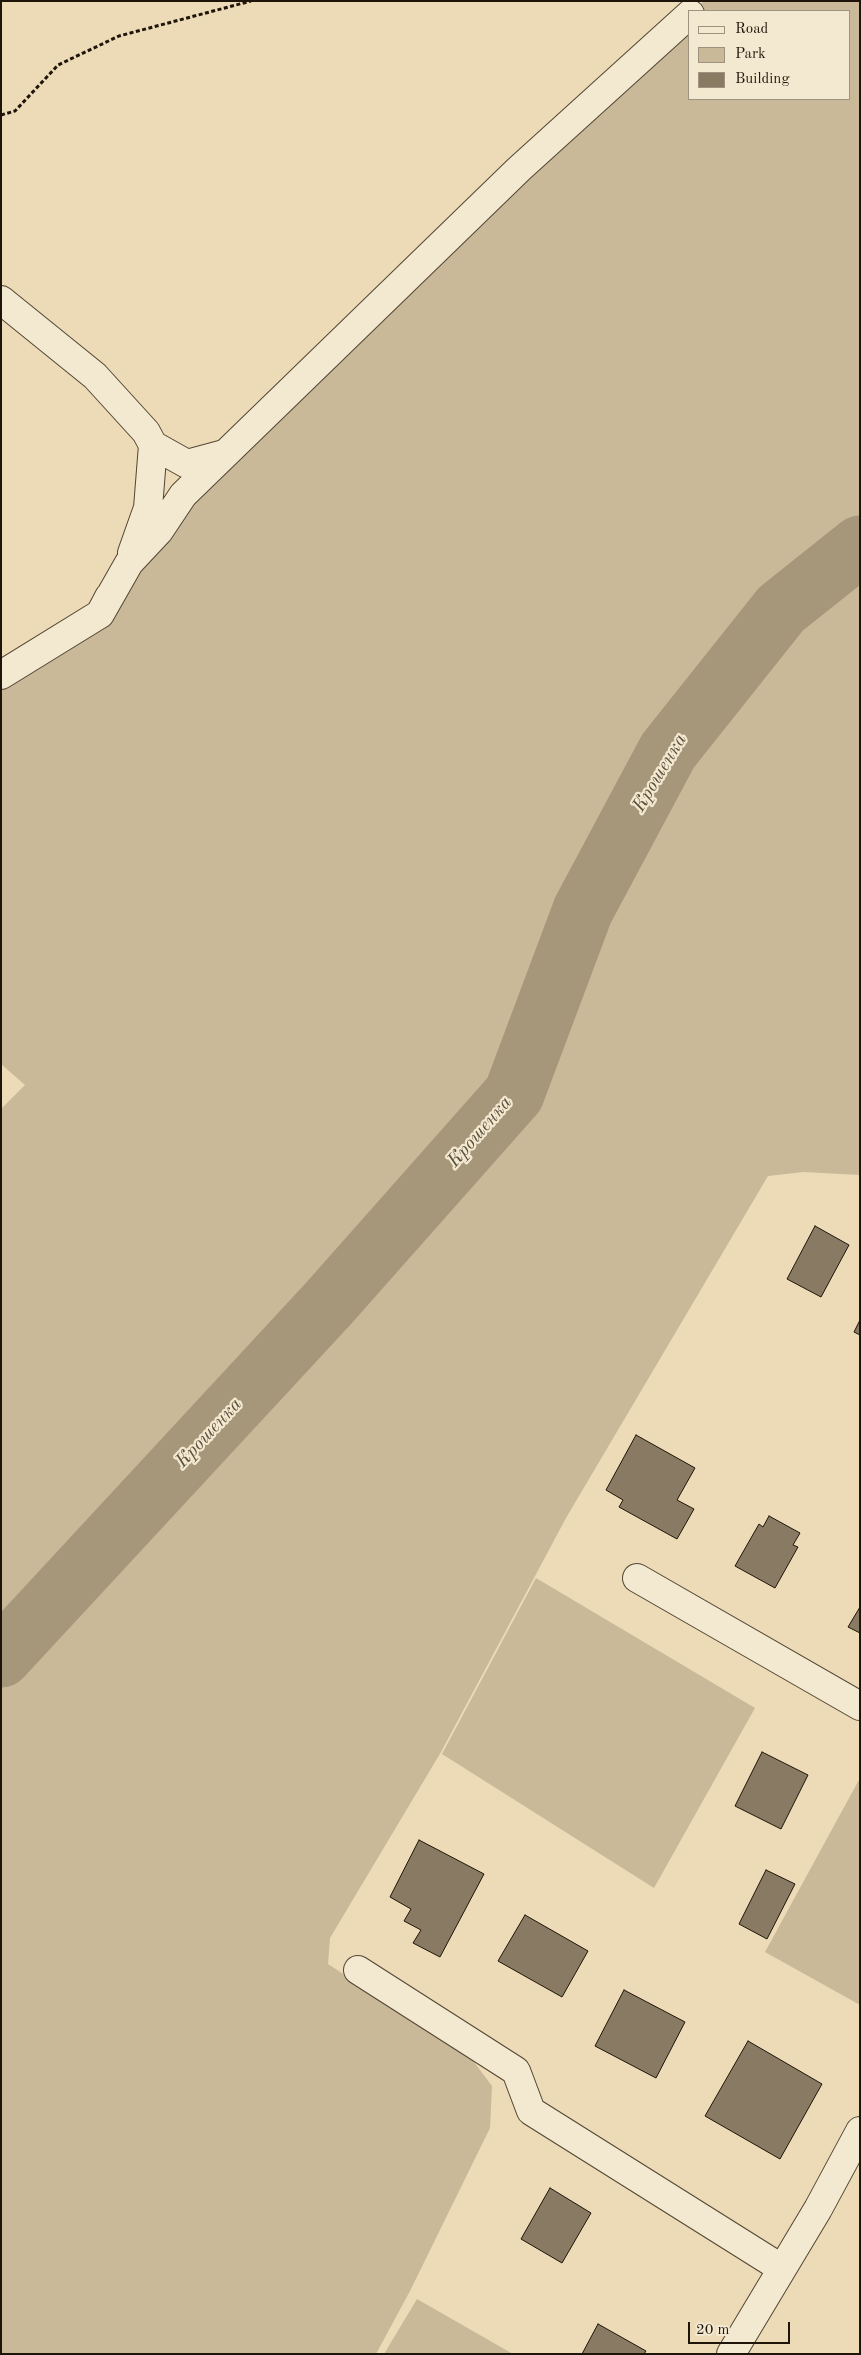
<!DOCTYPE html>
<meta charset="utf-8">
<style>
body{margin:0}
#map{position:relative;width:861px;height:2355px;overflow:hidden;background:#ecdbb6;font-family:"Old Standard TT",serif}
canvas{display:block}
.frame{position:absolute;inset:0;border:2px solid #1e1409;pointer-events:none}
.legend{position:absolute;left:688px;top:10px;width:162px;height:90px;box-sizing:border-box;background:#f3e8d0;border:1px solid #9e9380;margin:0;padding:6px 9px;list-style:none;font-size:15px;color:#1e1409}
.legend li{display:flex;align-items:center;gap:10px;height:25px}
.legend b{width:25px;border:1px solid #9e9380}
.scale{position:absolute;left:688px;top:2322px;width:102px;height:22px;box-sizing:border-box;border:2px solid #1e1409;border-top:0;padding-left:6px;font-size:15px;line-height:18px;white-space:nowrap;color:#1e1409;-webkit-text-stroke:4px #f3e8d0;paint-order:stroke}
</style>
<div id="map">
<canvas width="861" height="2355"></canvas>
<div class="frame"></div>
<ul class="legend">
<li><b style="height:6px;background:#f3e8d0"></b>Road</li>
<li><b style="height:14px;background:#c9b999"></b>Park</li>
<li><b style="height:14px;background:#897b63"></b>Building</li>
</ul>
<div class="scale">20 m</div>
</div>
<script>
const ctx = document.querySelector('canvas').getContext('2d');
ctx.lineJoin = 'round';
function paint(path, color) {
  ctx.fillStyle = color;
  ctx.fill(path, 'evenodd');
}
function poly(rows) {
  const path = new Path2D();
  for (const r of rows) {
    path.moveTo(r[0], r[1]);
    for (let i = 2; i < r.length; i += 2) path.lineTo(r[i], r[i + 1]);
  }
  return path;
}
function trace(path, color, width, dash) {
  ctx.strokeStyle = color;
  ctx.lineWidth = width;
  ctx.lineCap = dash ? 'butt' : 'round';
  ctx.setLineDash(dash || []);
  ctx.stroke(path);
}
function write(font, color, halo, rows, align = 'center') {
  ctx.font = font + ' "Old Standard TT",serif';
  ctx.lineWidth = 4.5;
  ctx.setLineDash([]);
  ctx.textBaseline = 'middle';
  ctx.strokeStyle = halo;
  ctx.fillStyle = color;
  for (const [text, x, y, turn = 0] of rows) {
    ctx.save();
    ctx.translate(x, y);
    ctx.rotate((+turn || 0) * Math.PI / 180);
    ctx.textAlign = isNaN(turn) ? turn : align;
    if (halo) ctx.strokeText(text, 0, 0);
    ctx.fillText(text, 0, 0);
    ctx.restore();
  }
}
const green = poly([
 [704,1,860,1,860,1175,804,1172,768,1176,566,1518,441,1752,330,1938,328,1964,471,2058,492,2086,490,2128,410,2291,376,2354,1,2354,1,1109,25,1085,1,1064,1,675,99,614,129,563,690,14,690,99,850,99,850,11,693,11],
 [536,1578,755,1708,654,1888,442,1754],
 [860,1778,860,2005,765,1952],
 [417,2299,513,2354,384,2354]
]);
const river = poly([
 [1,1657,328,1304,514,1094,583,910,668,751,781,609,860,546]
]);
const building = poly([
 [815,1226,849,1245,821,1297,787,1279,815,1226],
 [860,1320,860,1335,854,1332,860,1320],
 [636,1435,695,1468,677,1500,694,1509,677,1539,619,1507,623,1500,606,1490,636,1435],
 [769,1516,800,1533,793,1545,798,1547,775,1588,735,1566,759,1524,763,1527,769,1516],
 [860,1607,860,1633,848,1627,860,1607],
 [762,1752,808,1775,781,1829,735,1806,762,1752],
 [419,1840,484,1874,440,1957,413,1943,421,1930,404,1921,411,1909,390,1897,419,1840],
 [766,1870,795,1884,767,1939,739,1924,766,1870],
 [525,1915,588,1951,562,1997,498,1961,525,1915],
 [624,1990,685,2022,656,2078,595,2046,624,1990],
 [748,2041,822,2084,780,2159,705,2116,748,2041],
 [550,2188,591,2213,562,2263,521,2239,550,2188],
 [598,2324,646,2351,644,2354,582,2354,598,2324]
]);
const path = poly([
 [1,115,15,111,58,65,119,36,251,1]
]);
const minor = poly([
 [1,300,95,376,146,432,153,445,187,464,224,454],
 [132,553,148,508,153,445],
 [100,614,129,563,159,531,183,495,519,169,690,14],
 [1,675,100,614,109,597],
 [637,1578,860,1706],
 [358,1970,516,2071,531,2111,781,2268],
 [731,2354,818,2209,860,2131]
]);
const waterNames = [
 ["Крошенка",660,773,-59],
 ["Крошенка",480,1132,-49],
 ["Крошенка",209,1433,-47]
];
paint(green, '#c9b999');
trace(river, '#a6977b', 61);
paint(building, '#897b63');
trace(building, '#1e1409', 1);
trace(minor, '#524634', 30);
trace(path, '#1e1409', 3, [4, 2.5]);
trace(minor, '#f3e8d0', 28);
write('italic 19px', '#5b4f3c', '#f3e8d0', waterNames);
</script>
